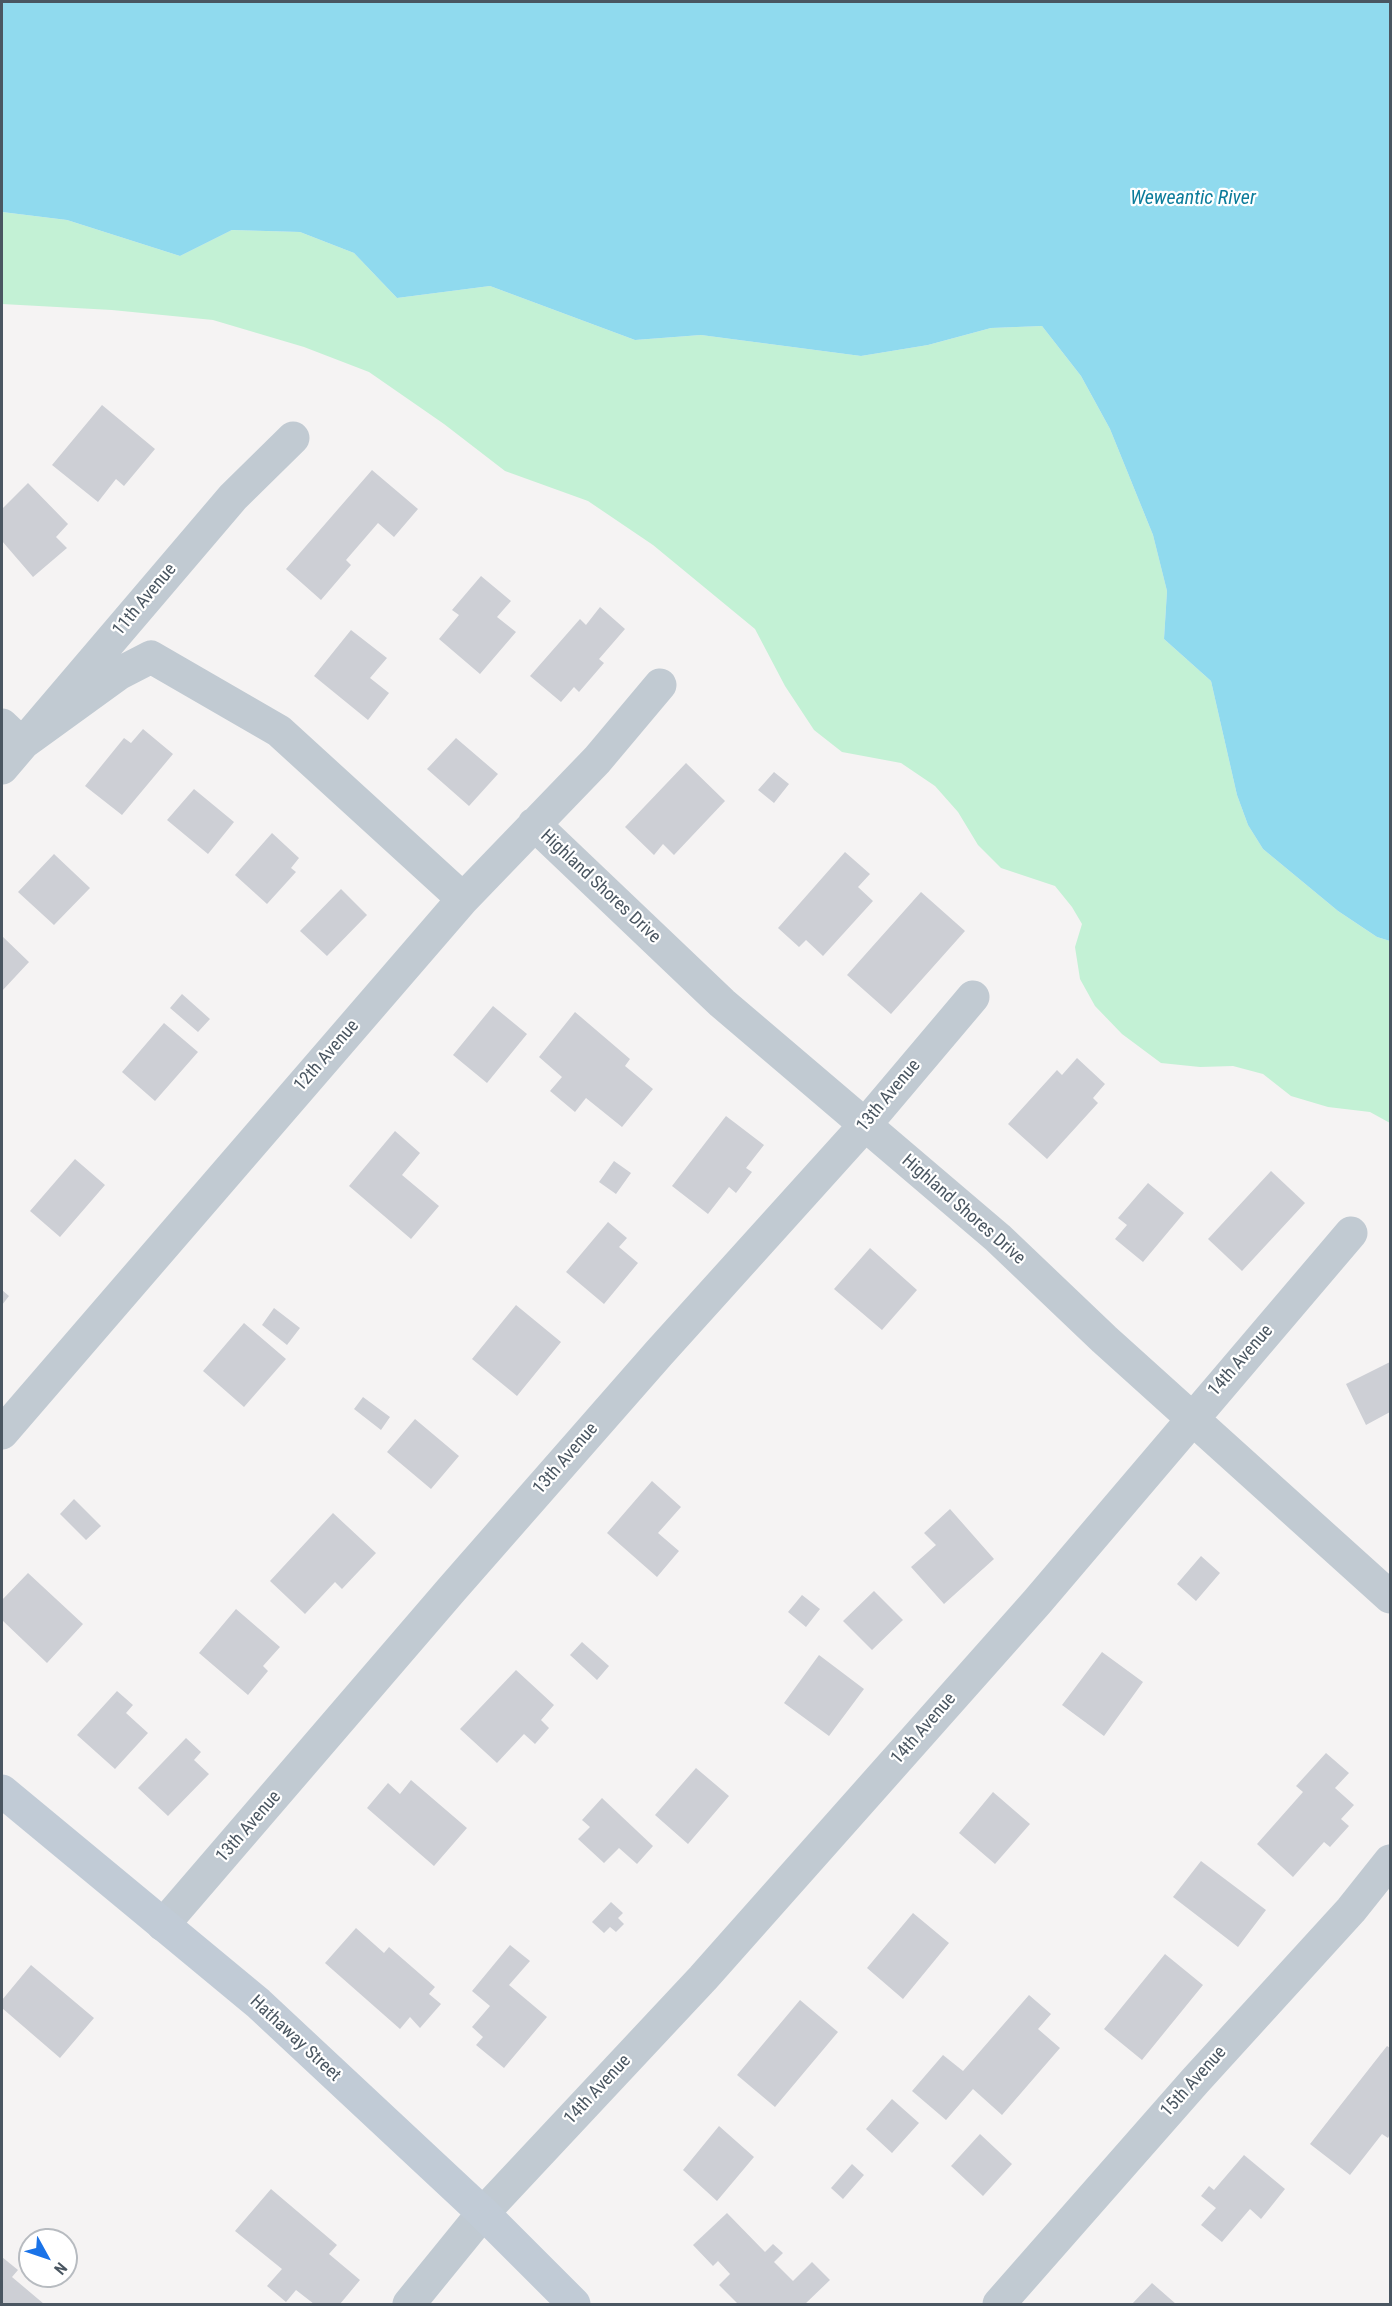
<!DOCTYPE html>
<style>
body{margin:0}
#map{position:relative;width:1392px;height:2306px;overflow:hidden;background:#f5f3f3;font-family:"Roboto Condensed",sans-serif}
canvas{display:block}
.frame{position:absolute;inset:0;border:3px solid #4a5661;pointer-events:none}
.north{position:absolute;left:18px;top:2228px;width:60px;height:60px;box-sizing:border-box;background:#fff;border:2px solid #b7bbc0;border-radius:50%;rotate:130deg;font-size:16px;font-weight:700;line-height:24px;text-align:center;color:#4a5661}
.north::after{content:'';display:block;margin:auto;width:21px;height:27px;background:#1a73e8;clip-path:polygon(50% 0,100% 100%,50% 72%,0 100%)}
</style>
<div id="map">
<canvas width="1392" height="2306"></canvas>
<div class="frame"></div>
<div class="north">N</div>
</div>
<script>
const ctx = document.querySelector('canvas').getContext('2d');
ctx.lineJoin = 'round';
function paint(path, color) {
  ctx.fillStyle = color;
  ctx.fill(path, 'evenodd');
}
function poly(rows) {
  const path = new Path2D();
  for (const r of rows) {
    path.moveTo(r[0], r[1]);
    for (let i = 2; i < r.length; i += 2) path.lineTo(r[i], r[i + 1]);
  }
  return path;
}
function trace(path, color, width, dash) {
  ctx.strokeStyle = color;
  ctx.lineWidth = width;
  ctx.lineCap = dash ? 'butt' : 'round';
  ctx.setLineDash(dash || []);
  ctx.stroke(path);
}
function write(font, color, halo, rows, align = 'center') {
  ctx.font = font + ' "Roboto Condensed",sans-serif';
  ctx.lineWidth = 4.5;
  ctx.setLineDash([]);
  ctx.textBaseline = 'middle';
  ctx.strokeStyle = halo;
  ctx.fillStyle = color;
  for (const [text, x, y, turn = 0] of rows) {
    ctx.save();
    ctx.translate(x, y);
    ctx.rotate((+turn || 0) * Math.PI / 180);
    ctx.textAlign = isNaN(turn) ? turn : align;
    if (halo) ctx.strokeText(text, 0, 0);
    ctx.fillText(text, 0, 0);
    ctx.restore();
  }
}
const green = poly([
 [2,212,67,220,180,256,232,230,300,232,354,253,397,298,490,286,635,340,701,335,861,356,928,345,991,328,1042,326,1081,376,1110,429,1153,535,1167,591,1164,639,1211,681,1237,795,1248,825,1263,849,1338,911,1377,937,1390,941,1390,1123,1370,1112,1328,1107,1291,1096,1263,1074,1233,1066,1200,1067,1161,1063,1122,1034,1095,1006,1080,979,1075,947,1082,924,1072,907,1055,886,1001,868,978,845,958,812,935,786,901,763,842,752,814,730,785,686,755,629,653,545,588,501,505,471,444,424,369,372,304,347,213,320,112,310,2,304]
]);
const water = poly([
 [2,2,1390,2,1390,941,1377,937,1338,911,1263,849,1248,825,1237,795,1211,681,1164,639,1167,591,1153,535,1110,429,1081,376,1042,326,991,328,928,345,861,356,701,335,635,340,490,286,397,298,354,253,300,232,232,230,180,256,67,220,2,212]
]);
const building = poly([
 [102,405,155,449,124,486,116,479,98,502,52,465],
 [372,470,418,509,394,537,378,523,346,560,351,565,321,600,286,569],
 [28,483,68,524,56,537,67,548,33,577,2,541,2,509],
 [481,576,511,601,497,617,516,632,480,674,439,639,459,615,452,610],
 [600,607,625,629,599,659,604,663,579,692,574,687,561,702,530,676,580,619,586,625],
 [351,630,387,658,370,678,389,693,368,720,314,676],
 [143,729,173,754,122,815,85,786,124,738,131,743],
 [456,738,498,774,469,806,427,769],
 [686,763,725,801,674,855,663,844,654,855,625,827],
 [774,772,789,784,774,803,758,790],
 [194,789,234,822,208,854,167,820],
 [272,833,299,858,291,868,296,872,267,904,235,875],
 [845,852,870,874,858,887,873,901,823,956,806,940,799,947,778,928],
 [54,854,90,888,54,925,18,892],
 [341,889,367,915,327,956,300,931],
 [921,892,965,931,891,1014,847,975],
 [2,936,29,962,2,991],
 [182,994,210,1019,198,1032,170,1008],
 [493,1006,527,1034,487,1083,453,1055],
 [575,1012,630,1059,625,1066,653,1089,622,1127,586,1098,575,1112,550,1091,562,1077,539,1057],
 [164,1023,198,1052,155,1101,122,1072],
 [1077,1058,1105,1084,1093,1098,1098,1103,1047,1159,1008,1124,1057,1070,1062,1075],
 [726,1116,764,1145,746,1168,752,1172,736,1193,729,1187,708,1214,672,1186],
 [395,1131,420,1153,402,1175,439,1206,411,1239,349,1186],
 [75,1159,105,1185,60,1237,30,1211],
 [614,1161,631,1173,616,1194,599,1182],
 [1271,1171,1305,1203,1242,1271,1208,1239],
 [1148,1183,1184,1213,1143,1262,1115,1239,1127,1225,1118,1218],
 [608,1222,627,1238,619,1247,638,1263,604,1304,566,1272],
 [870,1248,917,1290,882,1330,834,1289],
 [2,1290,9,1296,2,1305],
 [516,1305,561,1342,517,1396,472,1359],
 [274,1308,300,1328,287,1345,262,1325],
 [244,1323,286,1359,244,1407,203,1371],
 [1390,1362,1390,1412,1366,1425,1346,1384],
 [363,1397,390,1417,381,1430,354,1409],
 [415,1419,459,1456,431,1489,387,1452],
 [652,1481,681,1507,658,1533,679,1551,657,1577,607,1533],
 [74,1499,101,1526,86,1540,60,1514],
 [950,1509,994,1559,944,1604,911,1567,936,1545,924,1533],
 [333,1513,376,1553,342,1589,335,1582,305,1614,270,1581],
 [1201,1556,1220,1573,1196,1601,1177,1584],
 [28,1573,83,1624,47,1663,2,1620,2,1600],
 [874,1591,903,1620,872,1650,843,1621],
 [802,1595,820,1609,806,1627,788,1612],
 [236,1609,280,1647,263,1666,268,1671,248,1695,199,1653],
 [582,1642,609,1666,597,1680,570,1655],
 [1102,1652,1143,1682,1104,1736,1062,1705],
 [819,1655,864,1689,829,1736,784,1703],
 [516,1670,554,1705,541,1720,549,1728,535,1744,524,1734,497,1763,460,1729],
 [117,1691,133,1705,126,1713,148,1733,115,1769,77,1735],
 [186,1738,201,1752,194,1760,209,1774,168,1816,138,1788],
 [1326,1753,1349,1773,1335,1788,1354,1805,1341,1819,1349,1826,1330,1847,1324,1842,1293,1877,1257,1844,1303,1792,1296,1786],
 [696,1768,729,1796,688,1844,655,1815],
 [411,1780,467,1828,434,1866,367,1808,388,1783,400,1794],
 [993,1792,1030,1824,995,1864,959,1833],
 [602,1798,653,1846,637,1864,619,1848,604,1863,578,1839,590,1827,582,1820],
 [1201,1861,1266,1910,1238,1947,1173,1897],
 [611,1902,623,1913,618,1918,624,1924,616,1932,610,1927,604,1933,592,1922],
 [913,1913,949,1943,903,1999,867,1968],
 [356,1928,384,1953,389,1947,435,1987,429,1994,441,2004,420,2028,410,2017,400,2029,325,1963],
 [510,1945,530,1961,509,1985,547,2017,504,2068,476,2045,483,2037,472,2027,490,2006,472,1991],
 [1165,1954,1203,1985,1142,2060,1104,2029],
 [31,1965,94,2018,60,2058,2,2008,2,2000],
 [1029,1995,1051,2014,1038,2029,1060,2048,1002,2115,973,2089,946,2120,912,2091,943,2055,963,2071],
 [800,2000,838,2032,775,2107,737,2075],
 [1387,2046,1390,2048,1390,2134,1388,2138,1382,2134,1350,2175,1310,2144],
 [892,2099,919,2123,892,2153,866,2129],
 [719,2126,754,2157,717,2201,683,2170],
 [980,2134,1012,2164,983,2196,951,2166],
 [1244,2155,1285,2189,1261,2219,1250,2209,1222,2242,1201,2225,1216,2208,1201,2196,1209,2186,1214,2190],
 [852,2164,864,2175,843,2199,831,2188],
 [271,2189,337,2245,329,2254,360,2280,340,2304,314,2304,296,2290,286,2302,267,2286,282,2269,235,2231],
 [727,2213,765,2252,773,2244,783,2253,774,2262,793,2281,812,2262,830,2280,805,2304,738,2304,719,2285,730,2274,718,2261,713,2266,693,2245],
 [2,2257,18,2270,12,2277,44,2304,2,2304],
 [1152,2283,1176,2304,1132,2304]
]);
const street = poly([
 [2,725,22,744,120,673,151,657,279,731,463,899],
 [2,768,233,497,293,438],
 [534,824,722,1003,998,1238,1104,1339,1390,1597],
 [2,1433,463,899,597,760,660,685],
 [163,1925,452,1589,659,1353,864,1126,973,997],
 [409,2304,483,2213,703,1978,1037,1602,1351,1233],
 [999,2304,1195,2081,1351,1910,1390,1861]
]);
const secondary = poly([
 [2,1791,258,2003,483,2213,574,2304]
]);
const streetNames = [
 ["11th Avenue",145,600,-50],
 ["Highland Shores Drive",600,887,43],
 ["12th Avenue",327,1056,-49],
 ["13th Avenue",889,1096,-50],
 ["Highland Shores Drive",963,1210,41],
 ["14th Avenue",1241,1361,-49],
 ["13th Avenue",566,1459,-49],
 ["14th Avenue",924,1729,-49],
 ["13th Avenue",249,1827,-49],
 ["Hathaway Street",295,2039,43],
 ["15th Avenue",1194,2082,-48],
 ["14th Avenue",598,2090,-47]
];
const waterNames = [
 ["Weweantic River",1193,199]
];
paint(green, '#c3f1d5');
paint(water, '#90daee');
paint(building, '#cdcfd5');
trace(street, '#c1cad2', 33);
trace(secondary, '#c1cbd6', 33);
write('18px', '#4a5661', '#fff', streetNames);
write('italic 20px', '#0c7c9b', '#fff', waterNames);
</script>
